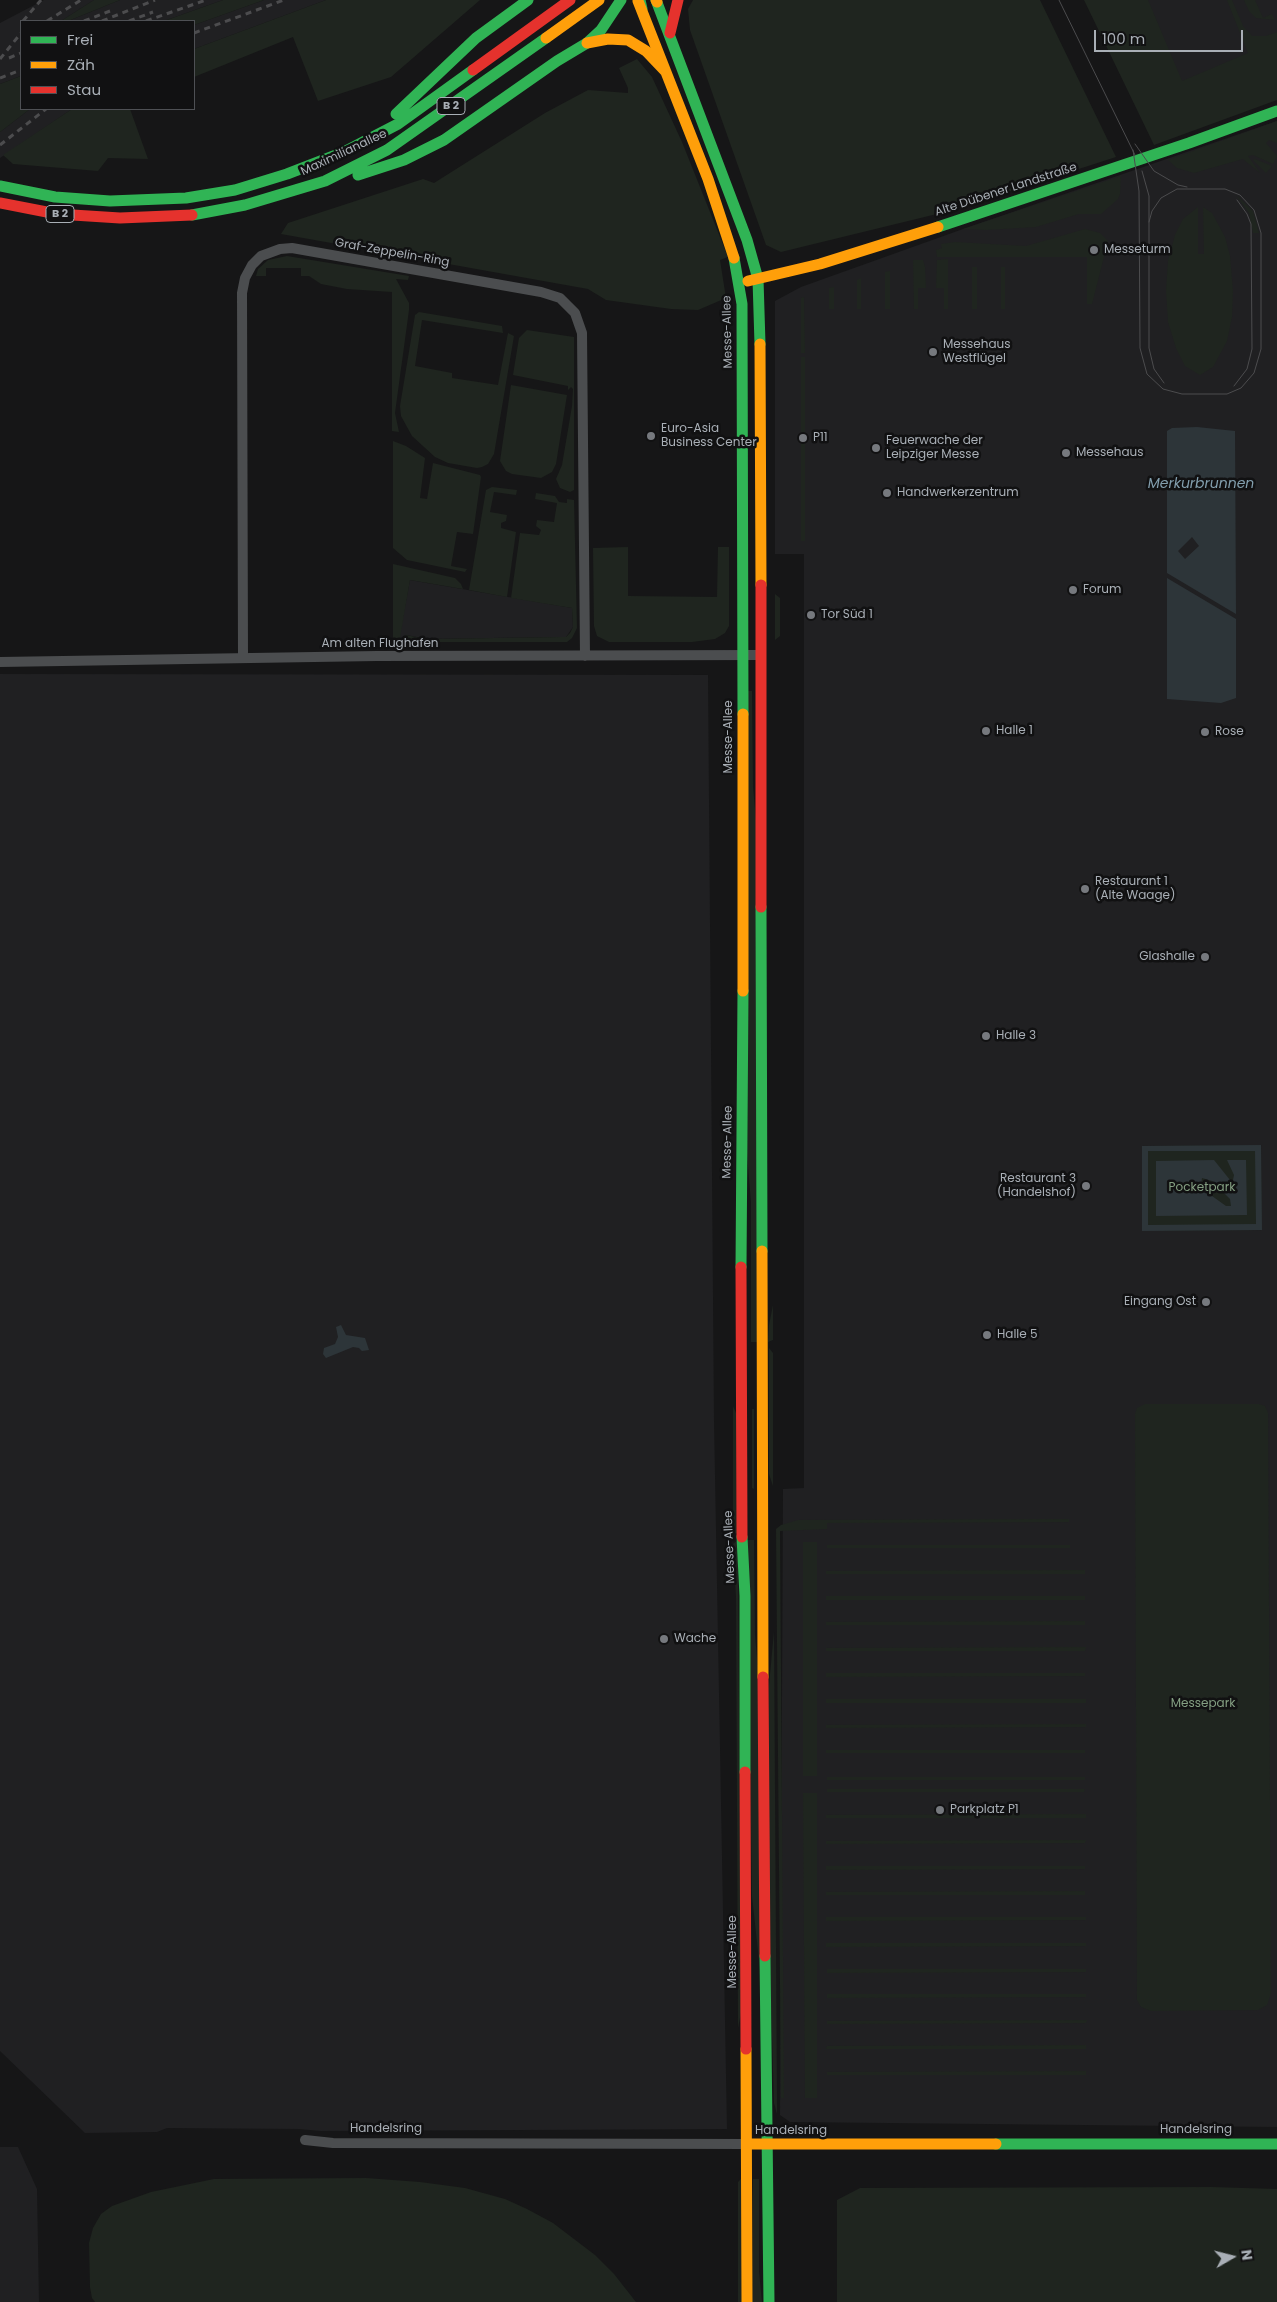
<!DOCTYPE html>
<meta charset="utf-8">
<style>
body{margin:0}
#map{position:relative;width:1277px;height:2302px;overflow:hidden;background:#161617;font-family:Poppins,sans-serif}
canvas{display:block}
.legend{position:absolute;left:20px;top:20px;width:175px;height:90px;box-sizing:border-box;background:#111112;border:1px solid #4e5054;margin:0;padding:6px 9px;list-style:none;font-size:15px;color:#a9afb6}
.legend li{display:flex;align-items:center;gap:10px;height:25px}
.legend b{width:25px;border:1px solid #4e5054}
.north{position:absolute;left:1207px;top:2232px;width:50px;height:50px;-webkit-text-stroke:4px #111112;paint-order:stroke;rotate:82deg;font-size:14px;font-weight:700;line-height:20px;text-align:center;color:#a9afb6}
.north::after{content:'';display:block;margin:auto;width:18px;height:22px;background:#a9afb6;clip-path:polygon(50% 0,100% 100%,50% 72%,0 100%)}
.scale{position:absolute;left:1094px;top:30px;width:149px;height:22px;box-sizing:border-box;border:2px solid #a9afb6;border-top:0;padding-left:6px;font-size:15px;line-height:18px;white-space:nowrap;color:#a9afb6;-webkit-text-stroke:4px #111112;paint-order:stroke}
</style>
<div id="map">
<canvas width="1277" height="2302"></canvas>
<ul class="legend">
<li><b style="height:6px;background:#30b455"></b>Frei</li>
<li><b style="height:6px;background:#ff9f0a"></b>Zäh</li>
<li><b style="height:6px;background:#e5322d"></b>Stau</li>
</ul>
<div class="north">N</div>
<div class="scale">100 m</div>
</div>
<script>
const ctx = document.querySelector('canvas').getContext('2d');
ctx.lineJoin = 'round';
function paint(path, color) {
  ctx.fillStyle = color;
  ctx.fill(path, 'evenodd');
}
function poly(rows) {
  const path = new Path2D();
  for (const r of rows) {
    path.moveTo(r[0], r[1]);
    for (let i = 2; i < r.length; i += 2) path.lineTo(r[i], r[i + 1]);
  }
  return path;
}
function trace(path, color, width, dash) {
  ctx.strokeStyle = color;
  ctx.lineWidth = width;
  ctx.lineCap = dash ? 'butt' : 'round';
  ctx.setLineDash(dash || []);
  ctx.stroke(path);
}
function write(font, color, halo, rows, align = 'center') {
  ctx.font = font + ' Poppins,sans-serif';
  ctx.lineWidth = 5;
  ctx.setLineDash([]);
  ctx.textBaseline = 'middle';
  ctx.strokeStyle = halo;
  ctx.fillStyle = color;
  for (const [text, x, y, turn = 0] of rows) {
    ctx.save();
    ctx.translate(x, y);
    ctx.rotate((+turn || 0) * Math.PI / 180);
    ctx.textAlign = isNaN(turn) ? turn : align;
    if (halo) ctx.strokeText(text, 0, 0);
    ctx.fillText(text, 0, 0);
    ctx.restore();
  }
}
const built = poly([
 [44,0,94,0,61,21,21,21,21,76,0,84,0,23],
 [120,0,223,0,164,21,68,21],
 [264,0,326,0,194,49,194,25],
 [1118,0,1277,0,1277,88,1177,125],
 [30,109,72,109,0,158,0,132],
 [1277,121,1277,2127,790,2122,780,2115,783,1489,804,1488,804,554,775,554,775,301,801,287,963,229],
 [410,580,572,608,573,627,566,637,560,637,427,639,406,635,404,638,399,638],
 [0,674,708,675,714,1421,727,2129,321,2131,299,2129,167,2128,157,2132,85,2133,0,2051],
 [0,2147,18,2147,37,2189,39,2302,0,2302]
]);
const green = poly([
 [94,0,120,0,68,21,61,21],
 [223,0,264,0,194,25,194,21,164,21],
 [326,0,480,0,391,77,318,101,293,37,194,77,194,49],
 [693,0,1040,0,1116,157,945,212,781,252,766,245,690,30,688,9],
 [1084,0,1148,0,1182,81,1248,53,1227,0,1232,0,1243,26,1252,36,1266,36,1277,32,1277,100,1154,145],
 [1244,0,1255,0,1263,18,1272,14,1275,20,1256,18,1249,11],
 [637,59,652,77,682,142,728,257,720,260,726,298,698,310,671,309,606,300,588,289,281,234,288,223,423,179,434,183,545,113,588,90,628,93,628,88,619,68],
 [21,76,21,109,30,109,0,132,0,84],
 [72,109,130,109,148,159,108,158,98,171,13,164,3,155],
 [1277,121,1277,143,1269,140,1266,143,1277,156,1273,164,1253,155,1248,156,1260,173,1243,159,1194,173,1177,168,1168,160],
 [1255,159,1272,166,1266,173,1253,160],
 [1121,176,1120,194,1118,199,1101,214,1079,214,1036,227,986,230,963,229],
 [1236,195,1253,211,1259,233,1253,233,1249,213],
 [1198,207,1198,254,1204,254,1203,207,1212,213,1225,237,1230,256,1233,291,1232,317,1227,341,1213,367,1200,375,1185,366,1176,348,1168,322,1166,291,1168,261,1175,235,1183,219],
 [1085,229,1100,233,1108,241,1092,304,1087,304,1087,257,937,257,936,250,942,248,941,244,955,242,1026,246],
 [287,256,409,276,408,280,396,279,409,303,409,310,395,413,399,432,392,431,392,292,347,289,321,284,309,276,301,276,301,268,266,268,266,276,256,276,258,269,268,260],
 [948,259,948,309,944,309,944,288,936,288,937,260],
 [913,260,923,260,925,267,926,288,918,288,918,309,914,309],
 [972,267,977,267,977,309,972,309],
 [1001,267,1005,267,1005,309,1001,309],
 [890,271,890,309,885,309,885,272],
 [861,278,861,309,857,309,857,280],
 [834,287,834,309,829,309,829,288],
 [804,297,805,353,801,353,801,298],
 [419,312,502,326,503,333,422,320,415,366,452,373,452,378,498,385,508,333,514,336,494,454,488,464,482,467,477,468,448,463,435,457,412,436,401,416,400,406,415,315],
 [527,330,574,337,574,490,570,492,560,488,556,479,562,465,572,406,573,389,571,387,568,390,568,386,513,375,519,338],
 [801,357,805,357,805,541,801,541],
 [511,385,567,395,556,464,552,472,541,478,512,474,506,471,500,461],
 [393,441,406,446,425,458,420,498,427,499,433,463,480,475,481,477,473,534,457,532,451,566,467,569,465,572,407,560,393,548],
 [492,487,517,490,516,495,494,492,490,512,507,515,506,521,501,523,501,528,516,532,507,597,469,590,486,490],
 [536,493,555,496,559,502,567,503,567,499,574,500,577,628,572,638,567,642,393,642,393,564,455,578,461,584,463,589,410,580,400,638,404,638,405,635,427,639,560,637,566,637,570,633,573,627,572,608,511,598,520,533,539,535,541,530,536,526,537,520,554,522,557,503,535,499],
 [628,547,628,596,717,597,718,547,729,547,729,626,725,633,715,639,692,642,609,642,597,636,594,626,593,548],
 [775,594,780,598,780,636,775,640],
 [748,691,752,691,753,787,757,831,758,1342,751,1342,751,1203,747,1154],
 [1261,1145,1262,1230,1142,1231,1142,1146],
 [773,1305,773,1340,768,1342,769,1325],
 [769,1348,773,1353,773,1486,769,1474],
 [1145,1404,1259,1404,1265,1406,1268,1413,1271,1993,1267,2005,1258,2010,1151,2011,1141,2007,1137,2000,1135,1414,1137,1408],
 [733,1406,736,1413,737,1533,733,1534],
 [752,1409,754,1409,754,1489,752,1488],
 [1069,1519,1069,1522,827,1523,827,1529,780,1531,784,2098,781,2098,776,1529,781,1525,798,1520],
 [738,1540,741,2013,738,2028,736,1597,733,1544],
 [747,1540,754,1540,755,1635,759,1680,763,2120,761,2120,761,1979,752,1896],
 [803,1542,817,1542,817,1776,803,1776],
 [827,1545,1070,1545,1070,1548,827,1548],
 [1085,1570,1085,1574,826,1574,826,1571],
 [826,1596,1085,1596,1085,1600,826,1600],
 [1085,1621,1085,1625,826,1625,826,1622],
 [774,1631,777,2105,777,2114,774,2103,769,1937,769,1685],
 [1086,1647,1085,1651,826,1651,826,1648],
 [826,1673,1085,1673,1085,1676,826,1677],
 [826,1699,1086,1699,1086,1703,826,1703],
 [1086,1724,1086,1727,826,1728,826,1725],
 [826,1750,1085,1750,1085,1753,826,1753],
 [827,1777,1085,1777,1085,1780,827,1780],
 [827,1789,1085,1789,1084,1792,827,1792],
 [803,1793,817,1793,817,2098,805,2098],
 [1086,1814,1086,1818,826,1818,826,1815],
 [1086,1840,1085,1843,826,1844,826,1841],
 [826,1866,1085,1866,1085,1869,826,1870],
 [1085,1891,1085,1895,826,1895,826,1892],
 [826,1917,1086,1917,1086,1920,826,1921],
 [826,1943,1086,1943,1086,1946,826,1947],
 [827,1969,1086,1969,1086,1972,827,1973],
 [827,1994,1086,1994,1086,1997,827,1998],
 [1087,2020,1086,2023,827,2024,827,2021],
 [1086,2045,1086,2049,826,2049,827,2046],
 [1086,2071,1086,2075,827,2075,827,2072],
 [366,2178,420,2182,465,2188,505,2199,527,2209,553,2223,595,2255,614,2274,636,2302,95,2302,92,2298,90,2287,89,2243,93,2228,101,2214,112,2206,151,2192,214,2179],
 [741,2179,743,2302,738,2302,738,2182],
 [753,2179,759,2179,759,2271,762,2302,752,2302],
 [1211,2187,1277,2189,1277,2302,837,2302,837,2200,860,2188]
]);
const water = poly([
 [1197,427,1235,431,1236,614,1167,573,1167,431,1172,428],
 [1192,537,1199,546,1185,559,1178,551],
 [1167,578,1236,619,1236,698,1221,703,1167,699],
 [1261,1145,1262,1230,1142,1231,1142,1146],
 [1255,1151,1256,1224,1148,1225,1148,1151],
 [1214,1160,1230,1180,1233,1180,1234,1175,1227,1160,1246,1160,1247,1215,1156,1216,1156,1161],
 [1202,1178,1212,1181,1230,1199,1231,1206,1226,1206,1205,1191,1201,1185],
 [341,1325,346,1335,365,1338,369,1350,362,1351,359,1348,353,1347,326,1358,323,1354,324,1348,335,1344,338,1337,336,1327]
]);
const street = poly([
 [243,657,242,293,245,278,252,265,261,256,280,249,292,248,541,292,560,298,575,313,582,333,585,656],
 [0,662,377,656,761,655],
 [305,2140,333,2143,747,2144]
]);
const fast = poly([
 [640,0,642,9],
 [656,0,747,240,758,279,760,344],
 [396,114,476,38,528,0],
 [358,175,404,160,444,140,557,61,587,43,601,30,621,0],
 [0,186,55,197,110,201,186,198,235,190,287,174,344,152,398,124,473,70],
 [192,215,245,205,325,181,387,150,546,38],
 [938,227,1189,143,1277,111],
 [734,258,742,304,743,714],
 [761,907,762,1251],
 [741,1267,743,991],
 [742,1537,745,1596,745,1772],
 [765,1956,769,2302],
 [996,2144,1277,2144]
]);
const slow = poly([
 [656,0,657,2],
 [638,1,708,179,734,258],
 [546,38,599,0],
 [587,43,608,39,628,40,646,51,666,72],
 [748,281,820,264,938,227],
 [760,344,761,585],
 [743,714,743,991],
 [762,1251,763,1677],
 [746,2049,747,2302],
 [747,2144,996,2144]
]);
const jam = poly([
 [670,33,678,0],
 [473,70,570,0],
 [0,203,57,214,120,218,192,215],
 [761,585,761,907],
 [741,1267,742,1537],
 [763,1677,765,1956],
 [745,1772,746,2049]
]);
const tram = poly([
 [1059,0,1135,155],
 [1135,144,1154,171,1178,185,1187,187],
 [1133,150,1139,191,1140,348,1147,374,1163,389,1182,394,1227,394,1241,388,1254,373,1261,349,1261,233,1254,210,1240,195,1225,189,1177,189,1161,198,1152,211,1149,222],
 [1142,171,1149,196,1149,348,1154,369,1164,383],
 [1234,386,1247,369,1252,349,1251,224,1247,214,1237,200]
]);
const rail = poly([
 [23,21,41,0],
 [47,21,81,0],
 [84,21,110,11],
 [102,21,155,0],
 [129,21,153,12],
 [146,21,206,0],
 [194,33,284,0],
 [9,58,21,53],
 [0,59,21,33],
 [0,78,21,70],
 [0,145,46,109]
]);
const markers = [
 [1094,250,5,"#76797e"],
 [933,352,5,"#76797e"],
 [651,436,5,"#76797e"],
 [803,438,5,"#76797e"],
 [876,448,5,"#76797e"],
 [1066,453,5,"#76797e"],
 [887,493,5,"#76797e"],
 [1073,590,5,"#76797e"],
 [811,615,5,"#76797e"],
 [986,731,5,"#76797e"],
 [1205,732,5,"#76797e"],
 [1085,889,5,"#76797e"],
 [1205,957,5,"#76797e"],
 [986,1036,5,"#76797e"],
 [1086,1186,5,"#76797e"],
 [1206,1302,5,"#76797e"],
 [987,1335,5,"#76797e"],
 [664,1639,5,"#76797e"],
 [940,1810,5,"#76797e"]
];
const shields = [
 [451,106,28],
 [60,214,28]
];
const shieldNames = [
 ["B 2",451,106],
 ["B 2",60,214]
];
const streetNames = [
 ["Maximilianallee",344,153,-25],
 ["Alte Dübener Landstraße",1006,190,-18],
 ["Graf-Zeppelin-Ring",392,253,10],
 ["Messe-Allee",728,332,-91],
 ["Am alten Flughafen",380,644],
 ["Messe-Allee",729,737,-90],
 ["Messe-Allee",728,1142,-89],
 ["Messe-Allee",730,1547,-92],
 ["Messe-Allee",733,1952,-90],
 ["Handelsring",386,2129],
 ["Handelsring",1196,2130],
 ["Handelsring",791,2131]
];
const poiNames = [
 ["Messeturm",1104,250],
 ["Messehaus",943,345],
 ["Westflügel",943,359],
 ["Euro-Asia",661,429],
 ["Business Center",661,443],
 ["P11",813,438],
 ["Feuerwache der",886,441],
 ["Leipziger Messe",886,455],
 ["Messehaus",1076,453],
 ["Handwerkerzentrum",897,493],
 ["Forum",1083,590],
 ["Tor Süd 1",821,615],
 ["Halle 1",996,731],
 ["Rose",1215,732],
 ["Restaurant 1",1095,882],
 ["(Alte Waage)",1095,896],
 ["Glashalle",1195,957,"right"],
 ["Halle 3",996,1036],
 ["Restaurant 3",1076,1179,"right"],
 ["(Handelshof)",1076,1193,"right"],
 ["Eingang Ost",1196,1302,"right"],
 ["Halle 5",997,1335],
 ["Wache",674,1639],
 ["Parkplatz P1",950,1810]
];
const parkNames = [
 ["Pocketpark",1202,1188],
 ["Messepark",1203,1704]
];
const waterNames = [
 ["Merkurbrunnen",1201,484]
];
paint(built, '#202022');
paint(green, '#1f251f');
paint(water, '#2d3539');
trace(street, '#4b4d4f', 10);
trace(fast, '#30b455', 11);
trace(slow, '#ff9f0a', 11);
trace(jam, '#e5322d', 11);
trace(tram, '#4c4c4e', 1);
trace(rail, '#4c4c4e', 3, [6, 5]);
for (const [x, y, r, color] of markers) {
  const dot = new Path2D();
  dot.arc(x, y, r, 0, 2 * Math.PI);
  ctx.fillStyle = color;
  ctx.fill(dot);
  trace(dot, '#111112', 2);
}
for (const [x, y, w] of shields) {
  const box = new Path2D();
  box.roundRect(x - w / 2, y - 8.5, w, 17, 4);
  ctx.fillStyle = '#111112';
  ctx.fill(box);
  trace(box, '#a9afb6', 1);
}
write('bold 11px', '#a9afb6', null, shieldNames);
write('12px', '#a9afb6', '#111112', streetNames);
write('12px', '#a9afb6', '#111112', poiNames, 'left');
write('12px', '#849f82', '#111112', parkNames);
write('italic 14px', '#839fae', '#111112', waterNames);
</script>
